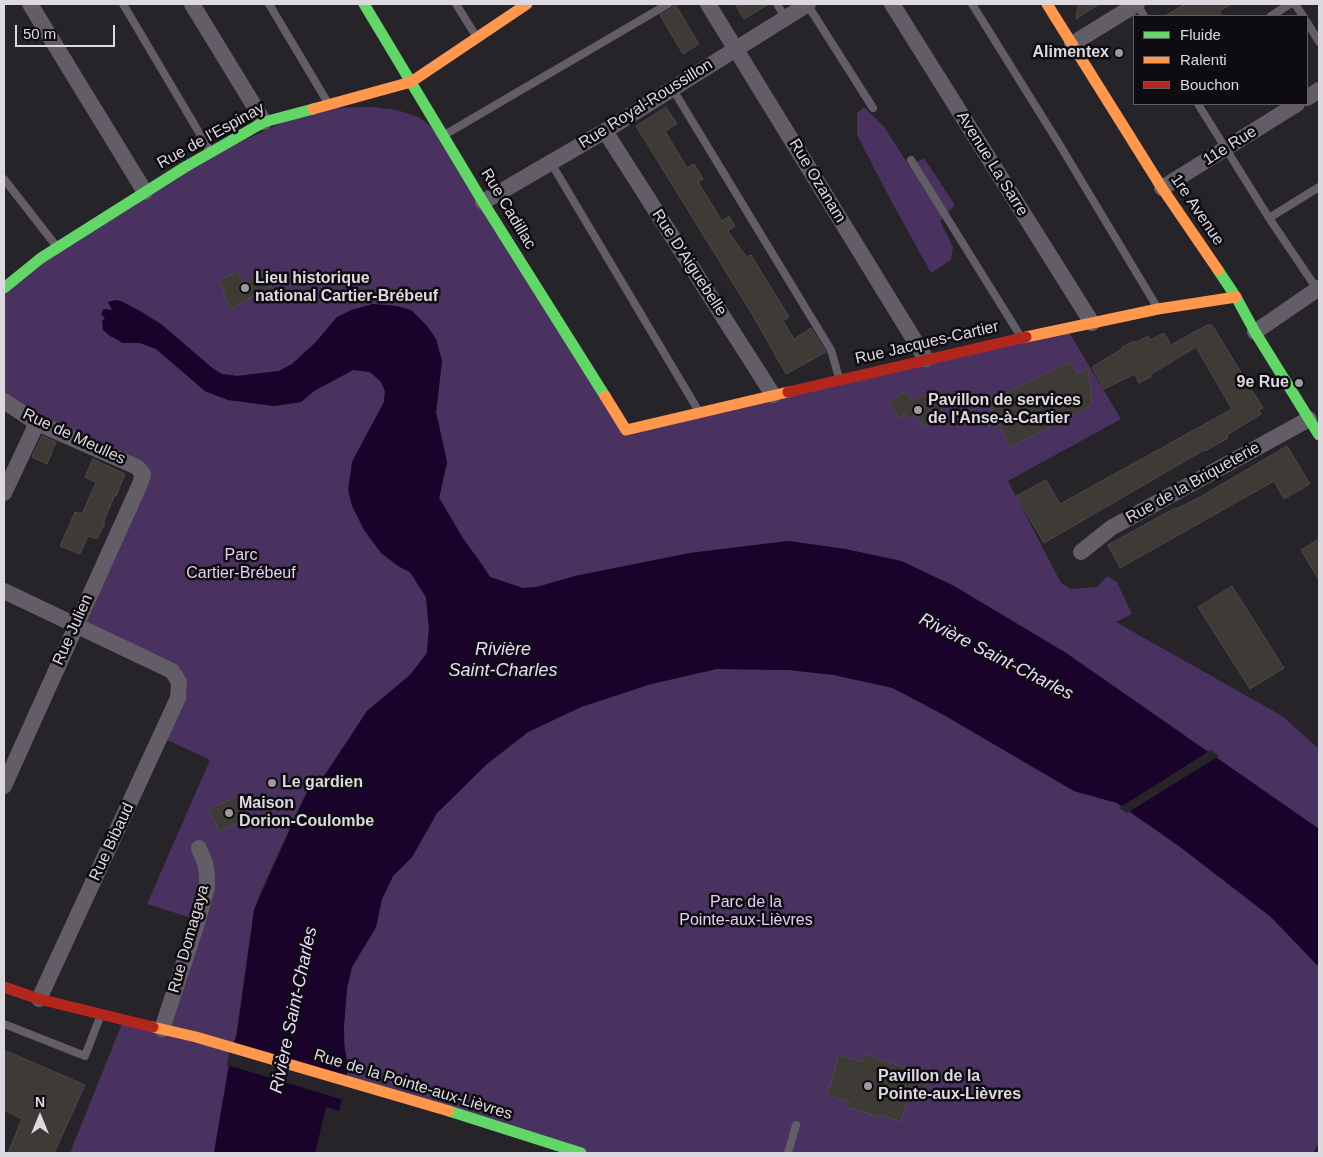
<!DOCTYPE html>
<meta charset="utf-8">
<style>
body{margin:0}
#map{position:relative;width:1323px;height:1157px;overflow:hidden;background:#262329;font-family:Helvetica,sans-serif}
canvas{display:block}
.frame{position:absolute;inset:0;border:5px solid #dcd9e0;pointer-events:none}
.legend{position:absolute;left:1133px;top:15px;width:175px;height:90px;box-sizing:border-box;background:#0e0c10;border:1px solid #605e63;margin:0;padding:6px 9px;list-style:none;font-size:15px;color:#dcd9e0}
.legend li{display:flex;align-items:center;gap:10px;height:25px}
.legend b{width:25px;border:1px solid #605e63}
.north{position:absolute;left:15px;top:1092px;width:50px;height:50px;-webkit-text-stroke:4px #0e0c10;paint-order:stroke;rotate:0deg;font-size:14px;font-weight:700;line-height:20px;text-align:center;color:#dcd9e0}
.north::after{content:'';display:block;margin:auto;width:18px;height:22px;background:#dcd9e0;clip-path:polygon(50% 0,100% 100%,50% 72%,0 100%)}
.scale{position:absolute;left:15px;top:25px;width:100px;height:22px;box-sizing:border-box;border:2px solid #dcd9e0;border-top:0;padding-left:6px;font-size:15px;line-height:18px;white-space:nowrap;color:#dcd9e0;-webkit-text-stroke:4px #0e0c10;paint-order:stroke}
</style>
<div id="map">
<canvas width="1323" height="1157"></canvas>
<div class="frame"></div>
<ul class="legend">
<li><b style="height:6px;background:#63d668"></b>Fluide</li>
<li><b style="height:6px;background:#ff974d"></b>Ralenti</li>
<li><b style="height:6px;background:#b3261e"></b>Bouchon</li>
</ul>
<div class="north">N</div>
<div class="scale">50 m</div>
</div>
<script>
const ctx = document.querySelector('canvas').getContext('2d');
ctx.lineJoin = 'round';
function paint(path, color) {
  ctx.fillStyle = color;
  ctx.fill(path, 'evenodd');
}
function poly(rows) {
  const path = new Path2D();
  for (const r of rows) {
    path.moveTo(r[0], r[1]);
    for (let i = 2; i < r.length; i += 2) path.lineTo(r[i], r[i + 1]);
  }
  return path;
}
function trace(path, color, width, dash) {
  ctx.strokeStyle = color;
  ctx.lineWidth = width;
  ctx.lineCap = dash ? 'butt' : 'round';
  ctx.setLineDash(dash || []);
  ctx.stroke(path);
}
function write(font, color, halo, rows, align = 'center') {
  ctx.font = font + ' Helvetica,sans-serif';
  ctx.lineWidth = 5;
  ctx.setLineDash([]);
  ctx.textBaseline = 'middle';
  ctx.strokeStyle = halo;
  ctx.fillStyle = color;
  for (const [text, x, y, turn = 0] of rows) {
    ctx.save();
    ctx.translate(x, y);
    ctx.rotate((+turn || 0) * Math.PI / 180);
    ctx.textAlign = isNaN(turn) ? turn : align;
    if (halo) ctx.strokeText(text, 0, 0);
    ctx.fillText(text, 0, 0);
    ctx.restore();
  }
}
const green = poly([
 [371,107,397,110,418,117,444,135,626,430,1067,329,1121,419,1008,481,1061,583,1071,589,1097,587,1107,576,1117,582,1132,614,1116,622,1282,716,1319,749,1319,829,1066,653,954,586,901,561,845,549,788,541,690,553,575,576,537,587,523,588,490,577,478,559,464,540,439,498,447,463,436,412,442,361,436,339,427,326,411,310,396,306,373,304,337,317,316,342,292,364,279,371,237,376,222,374,208,365,161,324,104,309,102,314,123,343,140,343,156,349,205,391,228,400,274,406,301,402,314,391,353,370,370,372,381,382,385,391,384,402,352,462,398,566,410,572,426,597,429,629,427,653,410,675,367,711,321,781,312,785,304,797,261,891,254,910,236,1035,232,1047,214,1153,70,1153,123,1021,161,1029,198,920,147,904,210,760,161,737,179,682,75,626,143,474,4,401,4,288,185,167,315,108],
 [864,107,885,128,909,166,924,158,955,205,940,221,953,247,951,260,931,273,888,195,857,135,857,113],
 [717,669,789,670,834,675,893,688,944,715,1074,791,1117,803,1179,846,1271,917,1319,967,1319,1142,1313,1153,581,1153,346,1081,344,1025,347,988,352,967,376,927,382,899,393,876,412,857,437,813,487,764,528,732,581,707,651,684]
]);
const water = poly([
 [115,300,121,301,140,311,161,324,216,371,222,374,237,376,279,371,292,364,316,342,337,317,351,310,373,304,396,306,411,310,427,326,436,339,442,361,436,412,447,462,439,498,464,540,478,559,490,577,523,588,537,587,575,576,690,553,788,541,845,549,901,561,954,586,1066,653,1319,829,1319,967,1271,917,1179,846,1117,803,1074,791,944,715,893,688,834,675,789,670,716,669,651,684,581,707,528,732,487,764,437,813,412,857,393,876,382,899,376,927,352,967,347,988,344,1025,344,1044,348,1065,346,1081,339,1111,326,1107,315,1153,214,1153,232,1047,237,1035,254,910,307,792,312,785,321,781,367,711,410,675,427,653,429,629,426,597,410,572,398,566,381,553,364,530,352,506,348,490,352,462,384,402,385,391,381,382,370,372,353,370,314,391,301,402,274,406,228,400,205,391,156,349,140,343,123,343,110,336,103,330,102,321,105,318,101,314,104,309,112,310,108,302]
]);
const pier = poly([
 [1211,750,1219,756,1127,813,1119,808],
 [230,1047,349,1082,344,1100,227,1065]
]);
const building = poly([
 [674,4,675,4,699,44,683,54,660,15,671,9,674,4],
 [735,4,769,4,744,19,735,4],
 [1078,4,1099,4,1076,19,1078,4],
 [1185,4,1232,4,1219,11,1222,16,1165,16,1185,4],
 [666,107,677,124,665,131,687,168,694,164,703,179,698,182,722,221,729,216,735,226,728,231,742,251,747,257,751,255,789,317,783,321,794,339,811,328,826,352,786,374,752,314,636,126,666,107],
 [265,270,274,284,231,309,223,293,225,291,219,281,237,271,244,284,265,270],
 [1207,325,1212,325,1260,403,1263,408,1259,410,1261,414,1227,435,1228,438,1205,451,1204,450,1044,543,1016,496,1046,480,1060,504,1232,409,1196,347,1150,375,1151,377,1139,383,1135,374,1104,389,1092,367,1122,349,1122,347,1134,341,1135,343,1148,336,1150,340,1164,333,1171,345,1207,325],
 [1070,362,1077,374,1088,369,1092,403,1090,406,1011,447,988,402,1070,362],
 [906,392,912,401,927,394,932,406,939,403,945,416,923,426,917,414,908,419,905,414,899,418,889,402,906,392],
 [42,436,56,442,47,464,32,457,42,436],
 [1287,446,1310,484,1284,499,1274,481,1120,568,1108,545,1175,508,1176,509,1200,497,1287,446],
 [93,459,125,474,116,496,115,495,103,523,105,523,97,539,88,536,80,554,60,546,75,512,82,514,96,483,85,477,93,459],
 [1319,539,1319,580,1301,550,1319,539],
 [1232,586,1284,668,1250,689,1198,607,1232,586],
 [239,796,249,818,219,831,209,809,239,796],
 [4,1050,85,1085,54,1153,8,1153,22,1119,4,1110,4,1050],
 [864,1054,927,1075,923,1089,912,1086,901,1121,880,1115,879,1117,847,1107,849,1102,827,1095,839,1055,861,1062,864,1054]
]);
const lane = poly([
 [123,4,210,151],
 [269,4,328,103],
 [456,4,476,36],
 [777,4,785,17],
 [807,4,873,108],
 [972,4,1058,142,1157,307],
 [1137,4,1144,16],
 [1295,4,1303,16],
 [1271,16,1290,4],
 [1307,22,1319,42],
 [672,88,831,350,839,378],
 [1198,104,1269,218,1317,289],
 [446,134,668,4],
 [911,160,1021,337],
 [551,163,698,410],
 [4,179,57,247],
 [1269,218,1319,187],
 [4,1024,85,1056,100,1017],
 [788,1153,796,1125]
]);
const street = poly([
 [30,4,145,192],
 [192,4,264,122],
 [708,4,926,359],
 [892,4,1092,323],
 [1072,44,1137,4],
 [1307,98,1319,90],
 [605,131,773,395],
 [1162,188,1297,104],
 [483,202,605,131,808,4],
 [1255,332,1319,288],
 [4,401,37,423,137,467,143,474,140,484,4,786],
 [4,493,37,423],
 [1081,552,1111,528,1309,419],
 [4,591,172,671,179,682,178,698,39,999],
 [162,1029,198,920,207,887,207,875,205,863,199,848]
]);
const fast = poly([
 [364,4,483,202,605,396],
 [1218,270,1236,297,1255,332,1319,435],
 [4,288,41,258,185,167,264,122,313,109],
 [449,1111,581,1153]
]);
const slow = poly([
 [1047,4,1162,188,1218,270],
 [313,109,411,82,527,4],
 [1026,337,1158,309,1236,297],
 [605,396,626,430,788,392],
 [153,1027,196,1037,449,1111]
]);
const jam = poly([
 [788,392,1026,337],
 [4,987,39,999,153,1027]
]);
const markers = [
 [1119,53,5,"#9c99a0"],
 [245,288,5,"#9c99a0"],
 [1299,383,5,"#9c99a0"],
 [918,410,5,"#9c99a0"],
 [272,783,5,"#9c99a0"],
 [229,813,5,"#9c99a0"],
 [868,1086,5,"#9c99a0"]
];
const poiNames = [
 ["Alimentex",1109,53,"right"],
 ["Lieu historique",255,279],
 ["national Cartier-Brébeuf",255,297],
 ["9e Rue",1289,383,"right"],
 ["Pavillon de services",928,401],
 ["de l'Anse-à-Cartier",928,419],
 ["Le gardien",282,783],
 ["Maison",239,804],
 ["Dorion-Coulombe",239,822],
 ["Pavillon de la",878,1077],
 ["Pointe-aux-Lièvres",878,1095]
];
const streetNames = [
 ["Rue Royal-Roussillon",646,104,-32],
 ["Rue de l'Espinay",211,136,-29],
 ["11e Rue",1230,146,-32],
 ["Avenue La Sarre",992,164,58],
 ["Rue Ozanam",817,181,59],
 ["Rue Cadillac",508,209,59],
 ["1re Avenue",1197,210,56],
 ["Rue D'Aiguebelle",689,263,57],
 ["Rue Jacques-Cartier",927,343,-13],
 ["Rue de Meulles",74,437,25],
 ["Rue de la Briqueterie",1193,483,-29],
 ["Rue Julien",73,630,-66],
 ["Rue Bibaud",112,842,-65],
 ["Rue Domagaya",189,939,-74],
 ["Rue de la Pointe-aux-Lièvres",413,1085,17]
];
const parkNames = [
 ["Parc",241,556],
 ["Cartier-Brébeuf",241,574],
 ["Parc de la",746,903],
 ["Pointe-aux-Lièvres",746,921]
];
const waterNames = [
 ["Rivière",503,650],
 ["Saint-Charles",503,671],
 ["Rivière Saint-Charles",996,657,27],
 ["Rivière Saint-Charles",294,1010,-78]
];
paint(green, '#4a3260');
paint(water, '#1a032a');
paint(pier, '#262329');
paint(building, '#3e3a36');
trace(building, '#4b4949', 1);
trace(lane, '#625d67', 8);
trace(street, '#625d67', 16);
trace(fast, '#63d668', 11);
trace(slow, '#ff974d', 11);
trace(jam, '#b3261e', 11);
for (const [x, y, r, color] of markers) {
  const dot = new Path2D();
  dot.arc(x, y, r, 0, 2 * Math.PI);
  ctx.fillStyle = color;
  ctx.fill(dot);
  trace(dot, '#0e0c10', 2);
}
write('bold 16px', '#dcd9e0', '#0e0c10', poiNames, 'left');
write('16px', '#dcd9e0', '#0e0c10', streetNames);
write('16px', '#e1cff4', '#0e0c10', parkNames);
write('italic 18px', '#ebd8fe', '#0e0c10', waterNames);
</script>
